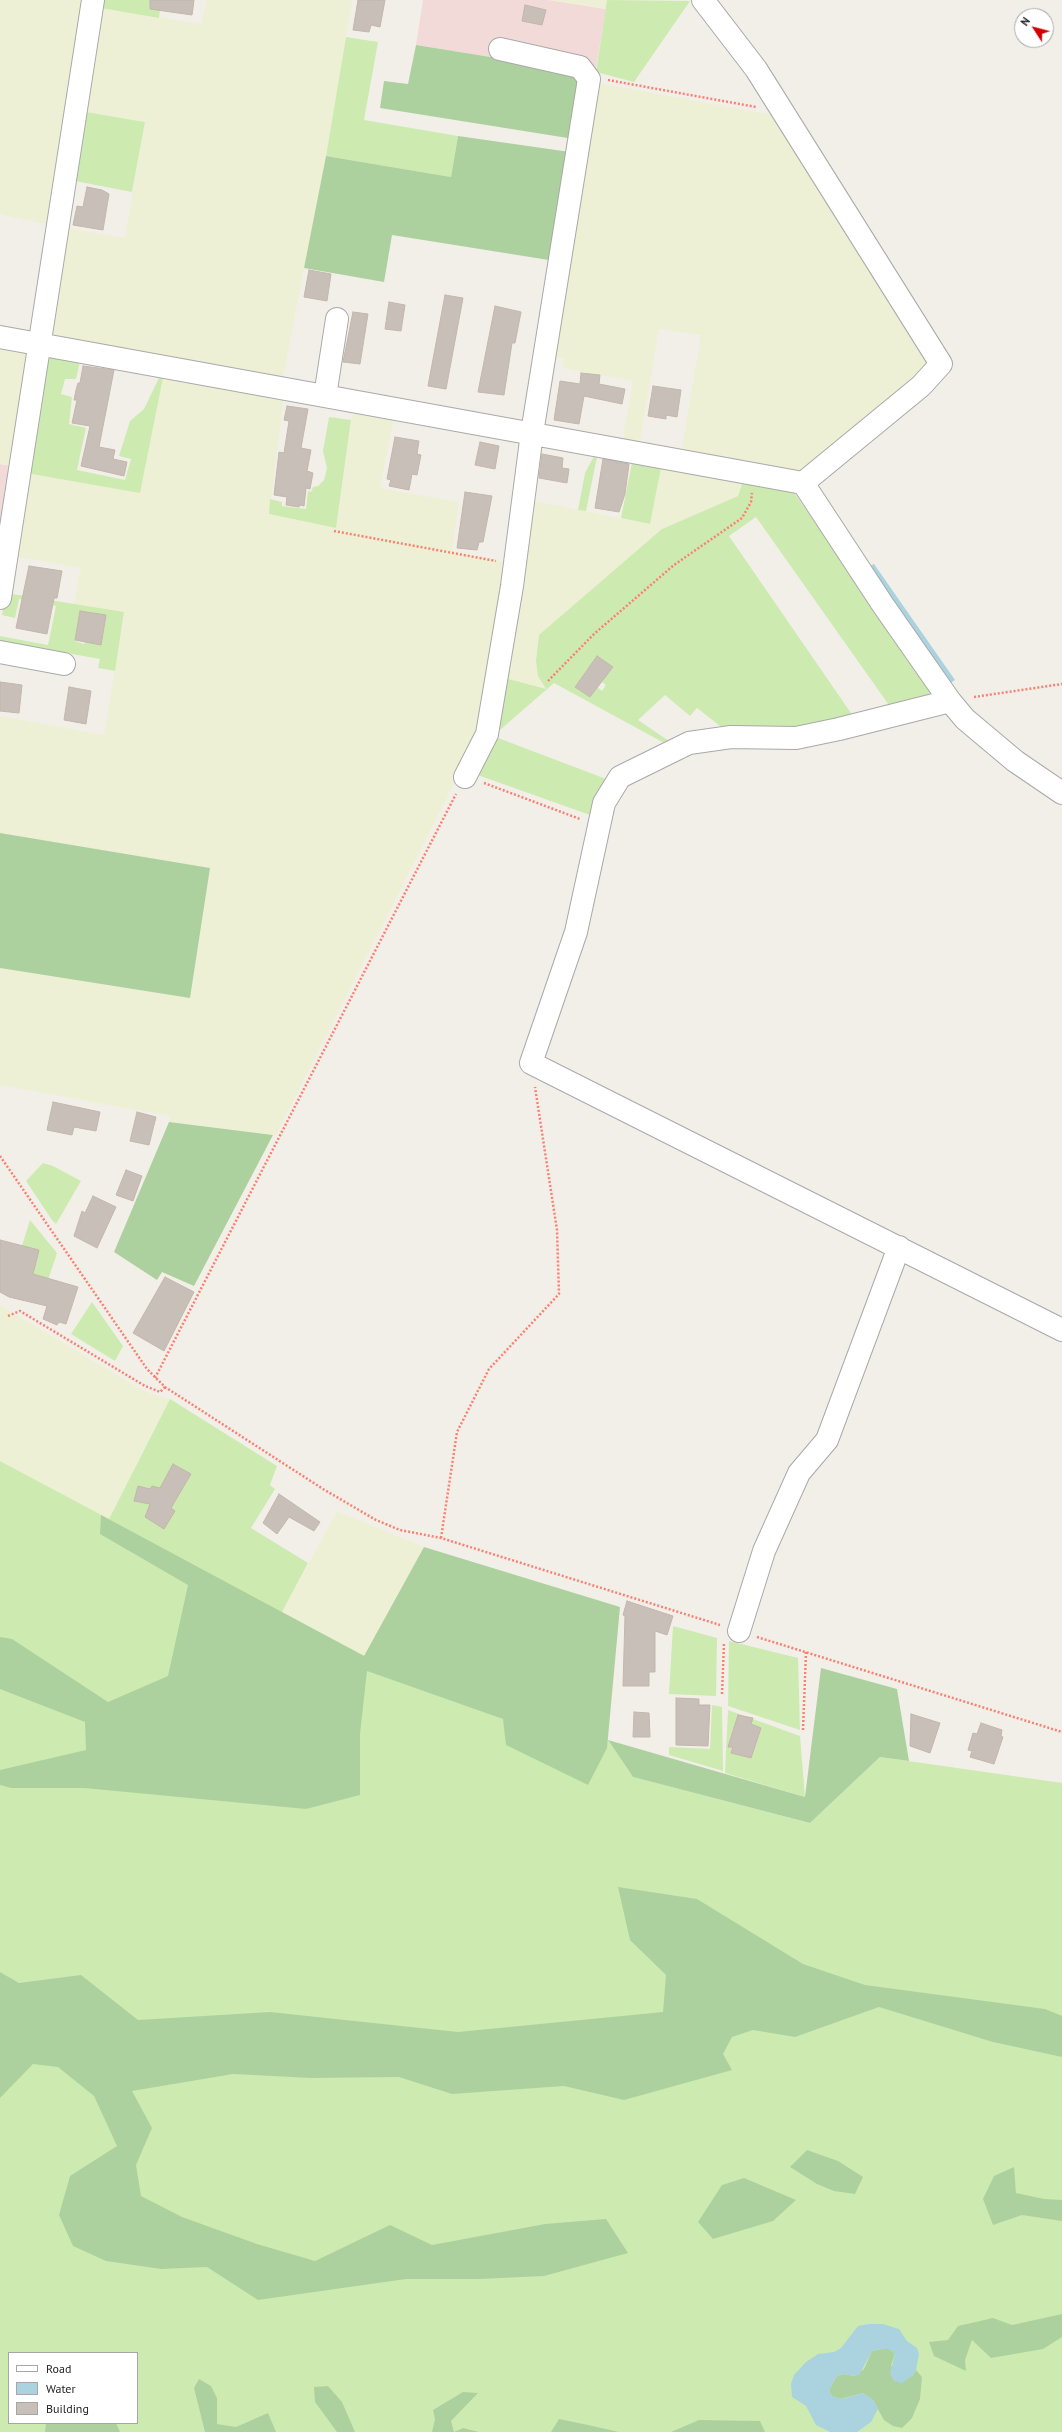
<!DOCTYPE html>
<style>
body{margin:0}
#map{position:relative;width:1062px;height:2432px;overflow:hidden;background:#f2efe9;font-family:"PT Sans",sans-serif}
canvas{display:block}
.legend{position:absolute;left:8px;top:2352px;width:130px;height:72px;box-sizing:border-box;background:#fff;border:1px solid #a7a7a7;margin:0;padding:5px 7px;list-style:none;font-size:12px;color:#222}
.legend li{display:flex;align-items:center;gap:8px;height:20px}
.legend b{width:20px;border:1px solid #a7a7a7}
.north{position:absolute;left:1014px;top:8px;width:40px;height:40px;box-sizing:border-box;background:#fff;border:1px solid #a7a7a7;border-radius:50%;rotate:306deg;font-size:11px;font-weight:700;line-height:16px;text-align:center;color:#222}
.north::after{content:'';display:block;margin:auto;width:14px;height:18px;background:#d40000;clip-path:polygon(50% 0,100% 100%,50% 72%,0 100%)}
</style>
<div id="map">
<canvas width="1062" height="2432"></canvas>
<ul class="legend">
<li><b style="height:5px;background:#fff"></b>Road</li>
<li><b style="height:11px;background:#aad3df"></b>Water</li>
<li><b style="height:11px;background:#c7bfb8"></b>Building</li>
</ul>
<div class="north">N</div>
</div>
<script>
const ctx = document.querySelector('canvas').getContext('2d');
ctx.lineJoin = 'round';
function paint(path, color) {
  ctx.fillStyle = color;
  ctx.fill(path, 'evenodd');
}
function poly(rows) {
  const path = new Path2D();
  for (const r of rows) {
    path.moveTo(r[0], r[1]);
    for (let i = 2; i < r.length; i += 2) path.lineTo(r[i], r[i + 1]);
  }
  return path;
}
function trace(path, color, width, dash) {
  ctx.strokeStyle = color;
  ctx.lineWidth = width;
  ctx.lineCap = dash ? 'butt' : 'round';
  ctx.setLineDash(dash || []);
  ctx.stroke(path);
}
const commercial = poly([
 [423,0,549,0,606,9,595,74,416,45],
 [0,464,13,466,0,552]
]);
const farmland = poly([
 [0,0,84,0,49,225,0,214],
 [207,0,352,0,326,156,282,382,53,339,49,331,66,228,125,238,145,122,86,112,101,8,201,24],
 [549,0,607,0,606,9],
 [599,83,773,115,929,363,927,370,805,474,681,454,701,335,659,329,639,446,622,443,633,381,562,368,564,358,551,356],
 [0,346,27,351,30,355,13,466,0,464],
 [163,378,284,398,269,514,336,528,353,409,394,418,380,488,459,502,452,551,509,563,480,733,276,1135,169,1122,170,1116,0,1085,0,968,190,998,210,868,0,833,0,716,104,735,124,613,74,605,81,568,13,556,26,473,140,492],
 [661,468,743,481,738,496,662,529,538,676,546,690,501,677,529,500,650,524],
 [0,1305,144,1391,170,1399,109,1519,0,1461],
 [337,1511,424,1547,365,1656,282,1612]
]);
const grass = poly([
 [102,0,161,0,159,18,101,8],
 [607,0,690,1,634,82,596,72],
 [346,37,378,42,364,120,458,136,451,177,326,156],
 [86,112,145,122,132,192,75,181],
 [52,355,80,361,76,379,65,379,61,394,72,397,69,424,86,428,77,470,125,480,131,459,119,456,130,421,144,409,159,378,163,378,140,493,26,473,45,359],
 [329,417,351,420,336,528,269,514,270,499,282,502,282,506,306,509,308,491,311,492,313,487,318,486,324,480,327,468,323,451],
 [594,456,597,457,586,511,578,510,585,473],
 [632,463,661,468,650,524,621,518],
 [743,481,793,491,934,694,891,708,756,517,729,536,853,716,799,729,724,729,697,708,690,716,665,695,638,720,669,741,666,744,554,683,493,736,606,779,590,815,472,773,501,677,546,689,538,676,536,661,539,635,662,529,738,496],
 [597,656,613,667,602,682,606,685,602,691,597,687,590,697,575,686],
 [6,593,124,612,115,671,98,668,100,659,0,641,0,636,48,645,56,606,19,599,15,618,2,615],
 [80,611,101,644,85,642,84,644,75,641],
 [43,1163,53,1166,81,1181,56,1224,52,1220,26,1181],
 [30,1220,57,1253,48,1280,14,1271],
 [92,1302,123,1346,115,1361,71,1334],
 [170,1399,277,1466,270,1485,275,1489,251,1528,308,1563,282,1612,365,1656,608,1740,633,1777,810,1823,880,1757,1062,1783,1062,2432,0,2432,0,1461,109,1519],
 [9,2353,137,2353,137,2423,9,2423],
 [673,1626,717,1638,716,1696,669,1694],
 [729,1641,798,1658,800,1730,728,1706],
 [712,1705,722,1707,723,1771,669,1755,669,1747,710,1749],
 [728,1710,800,1736,805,1797,725,1773]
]);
const forest = poly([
 [416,45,577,71,583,82,574,139,380,108,384,81,408,84],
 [458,136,570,152,555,261,392,235,384,282,304,268,326,156,451,177],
 [0,833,210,868,190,998,0,968],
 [169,1122,273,1135,194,1286,162,1272,157,1280,114,1252],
 [101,1515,364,1656,424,1547,620,1607,607,1748,588,1785,506,1745,503,1719,367,1671,360,1734,360,1795,306,1809,84,1788,11,1788,0,1785,0,1770,86,1750,85,1722,0,1689,0,1637,12,1639,108,1702,168,1676,188,1585,100,1534],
 [821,1668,897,1689,909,1761,880,1757,810,1823,633,1777,608,1740,805,1797],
 [618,1887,697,1899,803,1964,865,1985,1045,2009,1062,2016,1062,2057,993,2042,879,2007,795,2037,753,2030,732,2037,723,2054,732,2070,624,2100,564,2086,452,2094,399,2077,311,2078,233,2074,132,2091,152,2128,136,2165,141,2196,182,2217,257,2244,315,2261,390,2225,432,2245,545,2224,606,2219,628,2253,544,2276,480,2279,406,2279,258,2300,207,2267,161,2269,106,2261,73,2246,59,2215,70,2176,117,2146,94,2096,58,2067,33,2064,0,2098,0,1972,19,1983,81,1975,138,2020,270,2012,458,2032,663,2012,666,1975,630,1940],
 [807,2150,838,2161,863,2177,855,2194,834,2191,817,2184,790,2167],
 [1014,2167,1016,2193,1044,2199,1062,2200,1062,2221,1022,2215,993,2225,983,2199,994,2176],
 [744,2178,796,2200,773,2221,713,2239,698,2222,722,2185],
 [1062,2314,1062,2337,1043,2349,991,2358,972,2340,965,2360,966,2371,934,2356,929,2342,948,2340,958,2326,993,2318,1012,2325],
 [882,2349,889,2349,895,2353,891,2366,912,2376,916,2370,922,2377,920,2399,912,2418,902,2428,893,2426,884,2420,873,2400,863,2393,840,2399,832,2396,829,2390,837,2376,845,2374,854,2376,864,2369,872,2351],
 [199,2379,211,2386,217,2398,217,2424,236,2427,268,2413,276,2432,205,2432,194,2388],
 [328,2386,342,2402,355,2432,337,2432,315,2402,314,2387],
 [463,2392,478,2393,451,2421,454,2432,463,2428,479,2432,432,2432,435,2419,433,2410],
 [559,2419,588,2425,619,2432,551,2432],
 [699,2420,760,2421,765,2432,671,2432],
 [46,2423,116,2423,120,2432,45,2432]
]);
const water = poly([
 [874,564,955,680,944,687,863,569],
 [869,2324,883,2324,899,2329,907,2341,917,2348,919,2354,916,2370,912,2376,902,2383,894,2381,890,2374,895,2354,889,2349,882,2349,872,2351,859,2375,854,2376,845,2374,837,2376,829,2390,832,2396,841,2399,863,2393,873,2400,878,2409,871,2422,857,2432,830,2432,816,2425,806,2406,792,2397,791,2384,794,2375,806,2362,818,2354,834,2352,841,2348,858,2326]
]);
const building = poly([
 [150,0,194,0,192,15,150,9,150,0],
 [358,0,385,0,380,27,371,25,369,32,353,30,358,0],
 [525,5,546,10,542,25,522,21,525,5],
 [87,187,102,190,109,194,103,230,73,225,77,206,83,207,87,187],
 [309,270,331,274,327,301,304,297,309,270],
 [445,295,463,298,446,389,428,386,445,295],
 [389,302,405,305,401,331,385,329,389,302],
 [495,306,521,312,515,343,512,343,504,395,478,392,495,306],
 [353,312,368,314,360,364,343,362,353,312],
 [83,366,114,370,99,447,115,450,113,459,127,462,124,476,81,466,90,426,72,423,77,400,74,400,76,390,78,383,80,383,83,366],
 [581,373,600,375,599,384,625,389,622,404,584,396,579,424,554,420,560,381,580,384,581,373],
 [653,386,681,390,677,417,666,415,666,419,648,416,653,386],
 [287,406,308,409,301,448,311,450,307,471,313,473,310,489,306,488,304,506,300,505,299,507,286,505,287,497,274,495,279,452,284,453,289,421,284,420,287,406],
 [395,437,419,441,417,454,421,455,417,475,412,474,409,490,389,486,391,480,387,479,395,437],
 [480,442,499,446,495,469,475,465,480,442],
 [542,454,563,458,562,468,569,469,567,483,539,478,542,454],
 [603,459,629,464,625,494,619,512,595,508,603,459],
 [465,492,492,496,483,542,479,542,477,550,457,548,465,492],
 [29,566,62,571,57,598,54,598,47,634,16,628,29,566],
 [80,611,106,615,101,645,75,640,80,611],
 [597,656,613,667,590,697,575,687,597,656],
 [0,682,22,685,19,713,0,711,0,682],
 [69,687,91,691,86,724,64,720,69,687],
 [53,1102,100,1112,96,1131,74,1127,72,1135,47,1130,53,1102],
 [137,1112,156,1117,149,1145,130,1141,137,1112],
 [126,1170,142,1176,133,1201,116,1195,126,1170],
 [93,1196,116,1207,97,1248,74,1236,82,1211,85,1213,93,1196],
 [0,1240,39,1250,33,1274,78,1287,66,1324,59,1322,57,1325,43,1319,47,1306,9,1297,0,1292,0,1240],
 [165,1277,194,1292,164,1351,133,1333,165,1277],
 [173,1464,191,1474,171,1508,175,1511,164,1529,145,1517,150,1504,134,1501,138,1486,150,1489,152,1486,160,1488,173,1464],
 [279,1494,320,1522,314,1531,289,1517,277,1534,263,1523,279,1494],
 [627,1601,673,1616,667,1635,655,1631,655,1672,649,1672,649,1686,623,1686,625,1616,623,1615,627,1601],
 [676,1698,699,1699,699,1705,710,1705,708,1746,676,1745,676,1698],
 [634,1712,649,1713,650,1737,633,1737,634,1712],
 [911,1714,940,1723,930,1753,910,1746,911,1714],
 [738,1715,753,1718,751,1724,761,1728,751,1758,731,1753,733,1747,728,1747,738,1715],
 [981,1723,1002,1730,1001,1736,1003,1737,994,1764,970,1757,972,1751,968,1750,973,1733,977,1734,981,1723]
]);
const path = poly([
 [608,80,756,107],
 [334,531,496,561],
 [548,681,594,634,674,565,742,518,751,502,752,493],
 [974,697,1062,684],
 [484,783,580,819],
 [0,1156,147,1369,165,1387,323,1489,376,1520,400,1530,441,1538,720,1625],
 [8,1316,20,1311,145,1386,160,1392,165,1387],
 [155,1378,456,794],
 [441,1538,457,1432,489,1369,559,1294,557,1230,535,1087],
 [757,1637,1062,1732],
 [722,1694,724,1643],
 [803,1730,806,1652]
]);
const minor = poly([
 [703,0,756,69,941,364,921,386,803,483],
 [0,337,803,483,883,605,950,701,965,719,1015,761,1062,793],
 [325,396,337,319],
 [0,598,93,0],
 [0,652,64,664],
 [950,701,839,729,796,738,731,737,689,743,620,777,604,803,576,932,531,1063,1062,1330],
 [465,777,487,734,512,586,532,433,589,79,580,67,500,49],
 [739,1631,764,1551,799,1473,827,1440,899,1247]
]);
paint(commercial, '#f2dad9');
paint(farmland, '#eef0d5');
paint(grass, '#cdebb0');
paint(forest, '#add19e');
paint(water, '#aad3df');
paint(building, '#c7bfb8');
trace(building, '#c4b6ab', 1);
trace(minor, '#a9a9a9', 24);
trace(path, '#fa8072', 2.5, [2, 2]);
trace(minor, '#fff', 22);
</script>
